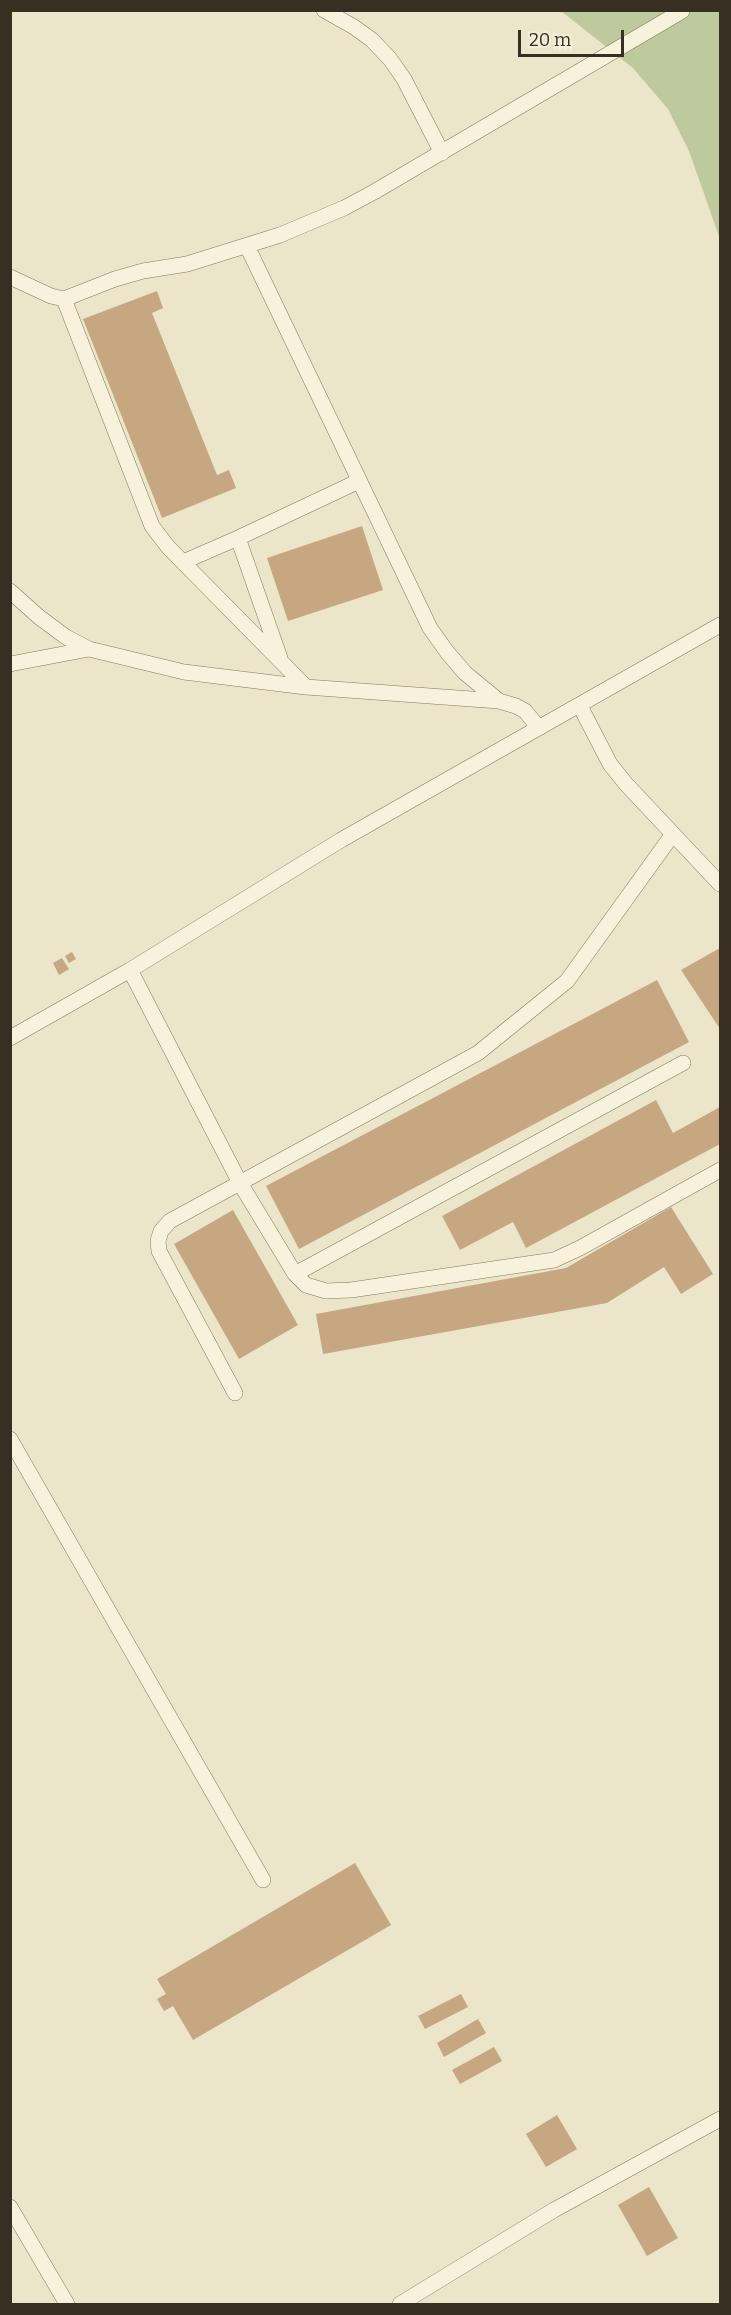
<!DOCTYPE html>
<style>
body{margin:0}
#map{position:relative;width:731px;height:2315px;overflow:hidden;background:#ebe5c9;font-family:Bitter,serif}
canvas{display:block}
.frame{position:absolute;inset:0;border:12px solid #372f21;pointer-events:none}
.scale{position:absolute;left:518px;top:30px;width:106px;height:27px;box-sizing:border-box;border:3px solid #372f21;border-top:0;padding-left:8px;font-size:18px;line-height:21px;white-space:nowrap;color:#372f21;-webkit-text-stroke:4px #f3efd8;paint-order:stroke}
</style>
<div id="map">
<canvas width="731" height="2315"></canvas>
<div class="frame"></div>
<div class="scale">20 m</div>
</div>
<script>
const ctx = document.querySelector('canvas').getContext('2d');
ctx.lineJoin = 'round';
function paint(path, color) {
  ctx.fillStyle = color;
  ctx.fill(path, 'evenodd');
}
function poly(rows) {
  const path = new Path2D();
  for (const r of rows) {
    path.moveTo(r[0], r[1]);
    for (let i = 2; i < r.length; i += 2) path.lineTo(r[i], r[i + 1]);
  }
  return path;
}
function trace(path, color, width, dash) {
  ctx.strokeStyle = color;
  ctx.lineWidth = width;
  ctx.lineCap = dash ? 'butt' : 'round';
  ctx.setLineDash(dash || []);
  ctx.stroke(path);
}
const green = poly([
 [561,11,720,11,720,239,689,151,668,109,633,68]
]);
const building = poly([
 [157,291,163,308,152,313,217,475,229,470,236,488,162,518,83,319],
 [362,526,383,590,288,621,267,558],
 [720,948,720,1029,681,970],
 [72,952,76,959,69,963,65,956],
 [62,958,69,969,59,975,53,963],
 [657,980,689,1042,299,1249,266,1186],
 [656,1100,673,1133,720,1107,720,1144,526,1248,513,1222,460,1250,442,1216],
 [671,1207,713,1274,681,1294,664,1267,607,1303,323,1354,316,1314,566,1268],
 [233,1210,298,1325,239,1359,174,1244],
 [355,1863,391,1925,193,2040,173,2006,164,2011,157,1999,166,1994,157,1979],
 [461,1994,468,2007,425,2029,418,2016],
 [478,2019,486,2033,444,2057,437,2043],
 [494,2047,502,2061,460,2084,452,2070],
 [557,2115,577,2149,546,2167,526,2134],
 [649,2187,678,2238,647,2256,618,2205]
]);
const service = poly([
 [324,10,354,27,372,40,390,59,404,79,442,153],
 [247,246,430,628,447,652,465,673,499,701],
 [10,277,51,296,64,299,115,279,143,271,187,264,280,235,344,208,374,192,682,11],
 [64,299,152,526,168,547,306,687,499,701,516,706,525,711,539,728],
 [183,562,238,538],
 [10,591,39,617,66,637,89,649],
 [280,658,238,538,359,481],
 [10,664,89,649,184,672,306,687],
 [580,706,610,764,626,784,720,884],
 [130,970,240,1183,295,1274,306,1285,326,1291,351,1290,554,1260,580,1248,720,1170],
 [10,1038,130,970,341,840,720,625],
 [295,1274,683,1063],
 [235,1393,159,1251,158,1241,161,1231,170,1221,478,1053,567,981,673,834],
 [10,1439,263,1880],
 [10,2207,67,2304],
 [400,2304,554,2210,720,2119]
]);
paint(green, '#bec99d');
paint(building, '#c6a782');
trace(service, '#86785f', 16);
trace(service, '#f6f2db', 15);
</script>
